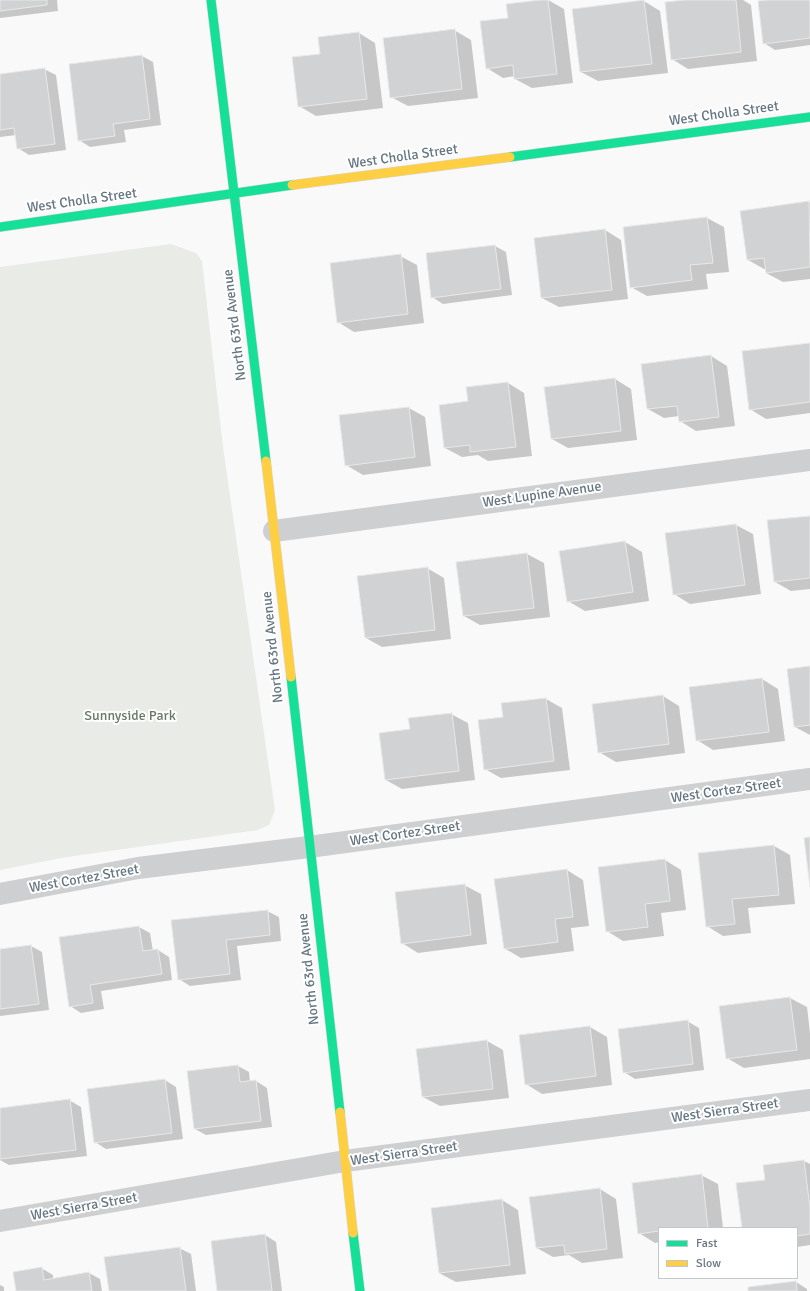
<!DOCTYPE html>
<style>
body{margin:0}
#map{position:relative;width:810px;height:1291px;overflow:hidden;background:#f9f9f9;font-family:Signika,sans-serif}
canvas{display:block}
.legend{position:absolute;left:658px;top:1227px;width:140px;height:52px;box-sizing:border-box;background:#fff;border:1px solid #c1c8cd;margin:0;padding:5px 7px;list-style:none;font-size:12px;color:#657683}
.legend li{display:flex;align-items:center;gap:8px;height:20px}
.legend b{width:20px;border:1px solid #c1c8cd}
</style>
<div id="map">
<canvas width="810" height="1291"></canvas>
<ul class="legend">
<li><b style="height:5px;background:#16e098"></b>Fast</li>
<li><b style="height:5px;background:#ffcf43"></b>Slow</li>
</ul>
</div>
<script>
const ctx = document.querySelector('canvas').getContext('2d');
ctx.lineJoin = 'round';
function paint(path, color) {
  ctx.fillStyle = color;
  ctx.fill(path, 'evenodd');
}
function poly(rows) {
  const path = new Path2D();
  for (const r of rows) {
    path.moveTo(r[0], r[1]);
    for (let i = 2; i < r.length; i += 2) path.lineTo(r[i], r[i + 1]);
  }
  return path;
}
function trace(path, color, width, dash) {
  ctx.strokeStyle = color;
  ctx.lineWidth = width;
  ctx.lineCap = dash ? 'butt' : 'round';
  ctx.setLineDash(dash || []);
  ctx.stroke(path);
}
function write(font, color, halo, rows, align = 'center') {
  ctx.font = font + ' Signika,sans-serif';
  ctx.lineWidth = 4;
  ctx.setLineDash([]);
  ctx.textBaseline = 'middle';
  ctx.strokeStyle = halo;
  ctx.fillStyle = color;
  for (const [text, x, y, turn = 0] of rows) {
    ctx.save();
    ctx.translate(x, y);
    ctx.rotate((+turn || 0) * Math.PI / 180);
    ctx.textAlign = isNaN(turn) ? turn : align;
    if (halo) ctx.strokeText(text, 0, 0);
    ctx.fillText(text, 0, 0);
    ctx.restore();
  }
}
const green = poly([
 [171,244,196,253,202,261,223,447,275,810,269,825,258,830,67,857,0,870,0,267]
]);
const shadow = poly([
 [0,0,57,0,58,11,0,18],
 [548,0,564,9,573,83,532,88,515,79,515,76,503,78,487,68,509,19,507,5],
 [694,0,743,0,751,5,757,61,688,69,672,59],
 [775,0,810,0,810,45,775,50,764,43],
 [644,1,660,11,668,73,598,81,581,72,574,10],
 [454,30,471,40,478,98,408,106,391,97],
 [359,33,375,43,383,108,316,116,299,106,321,55],
 [142,56,153,62,161,125,124,130,126,142,90,147,79,140],
 [44,69,56,75,66,150,29,155,18,148,16,135,0,137,0,75],
 [809,202,810,203,810,279,783,282,766,273,766,269,764,269,748,260],
 [707,218,724,227,729,272,706,274,708,289,647,296,631,287],
 [605,230,621,240,628,299,559,307,542,298],
 [495,246,506,252,512,295,443,304,432,297,427,254],
 [400,256,417,265,424,323,354,332,338,322],
 [810,344,810,413,766,419,750,409],
 [711,356,727,366,735,426,696,431,680,421,679,416,664,418,648,409],
 [615,379,631,389,637,440,568,448,552,439],
 [508,383,524,393,532,456,488,461,478,455,462,457,445,448,469,402],
 [409,408,425,417,431,466,363,475,346,465],
 [810,517,810,589,791,591,775,582],
 [736,525,753,534,761,594,690,604,674,594,666,534],
 [625,542,642,552,649,601,585,611,568,601],
 [527,554,544,563,550,617,480,625,464,616],
 [427,568,444,578,451,639,382,647,366,638],
 [810,667,810,735,795,727],
 [762,679,778,689,785,741,713,750,697,740],
 [663,696,679,706,685,753,616,762,599,752],
 [546,699,562,708,570,770,501,778,485,769,504,718],
 [451,714,468,723,475,780,402,789,386,780,411,730],
 [774,846,790,855,795,904,748,908,751,933,723,936,707,926],
 [665,860,681,870,686,910,661,913,664,936,623,941,607,931],
 [567,870,583,880,589,926,571,928,574,951,521,958,504,948],
 [464,885,481,894,487,944,418,953,402,943],
 [267,911,279,917,281,941,237,946,241,980,190,986,179,979,172,921],
 [139,927,150,933,153,951,158,950,169,957,172,980,101,991,104,1009,81,1013,70,1006,60,938],
 [31,946,42,952,49,1010,0,1016,0,950],
 [790,998,807,1007,810,1033,810,1059,744,1068,727,1058],
 [687,1021,699,1028,704,1070,635,1079,624,1072],
 [590,1027,607,1037,612,1085,542,1094,526,1084],
 [487,1041,503,1050,509,1098,440,1106,423,1097],
 [238,1066,249,1072,250,1082,256,1081,267,1088,272,1127,206,1135,195,1129],
 [165,1080,176,1087,183,1139,106,1149,95,1142],
 [69,1100,81,1107,87,1156,9,1165,0,1160,0,1109],
 [804,1161,810,1164,810,1245,797,1247,797,1228,743,1228,766,1181],
 [701,1175,718,1184,723,1228,659,1228,659,1242,655,1243,639,1233],
 [600,1189,616,1199,623,1258,582,1263,569,1255,553,1257,537,1248],
 [502,1200,518,1210,526,1274,456,1282,439,1273],
 [265,1235,276,1242,282,1291,218,1291],
 [179,1248,191,1254,196,1291,110,1291],
 [41,1268,53,1275,53,1279,89,1273,100,1279,102,1291,17,1291],
 [796,1282,807,1289,807,1291,749,1291],
 [0,1285,4,1287,4,1291,0,1291]
]);
const building = poly([
 [0,0,47,0,47,5,0,11,0,0],
 [540,0,548,0,557,74,514,79,513,65,486,69,480,21,508,18,506,4,540,0],
 [644,0,652,64,580,72,572,9,644,0],
 [685,0,736,0,741,52,671,60,665,2,685,0],
 [767,0,810,0,810,38,763,44,758,1,767,0],
 [455,29,462,89,390,98,383,38,455,29],
 [359,32,367,99,298,107,292,57,320,54,318,37,359,32],
 [142,55,150,119,113,124,115,136,78,141,69,64,142,55],
 [45,68,55,144,17,149,14,128,0,130,0,74,45,68],
 [809,201,810,267,766,273,764,258,747,260,740,211,809,201],
 [707,217,713,263,690,265,692,280,630,288,623,227,707,217],
 [605,229,612,290,541,298,534,238,605,229],
 [495,245,501,289,431,298,426,253,495,245],
 [401,254,408,314,337,323,330,263,401,254],
 [810,343,810,402,749,410,742,351,810,343],
 [711,355,719,417,679,422,677,406,647,409,641,364,711,355],
 [615,378,621,431,551,439,544,387,615,378],
 [508,382,516,447,470,452,470,445,444,448,439,405,468,401,466,387,508,382],
 [409,407,415,457,345,466,339,415,409,407],
 [810,516,810,578,774,582,767,520,810,516],
 [736,524,745,585,673,595,665,533,736,524],
 [625,541,633,592,567,602,559,551,625,541],
 [527,553,534,608,463,616,456,562,527,553],
 [428,567,435,630,365,638,357,576,428,567],
 [810,666,810,725,794,727,787,669,810,666],
 [762,678,769,732,696,741,689,687,762,678],
 [663,695,669,744,598,753,592,704,663,695],
 [546,698,554,761,484,770,478,720,503,717,501,703,546,698],
 [452,713,459,771,385,780,379,733,410,729,408,718,452,713],
 [810,837,810,887,804,838,810,837],
 [774,845,779,895,732,899,735,924,706,927,698,853,774,845],
 [665,859,670,901,645,904,648,927,606,932,598,867,665,859],
 [567,869,573,917,555,919,558,942,504,949,494,879,567,869],
 [465,884,471,935,401,944,395,892,465,884],
 [268,910,270,935,226,940,230,974,178,980,171,920,268,910],
 [139,926,143,951,158,949,162,974,90,985,93,1003,69,1007,59,937,139,926],
 [31,945,39,1004,0,1009,0,949,31,945],
 [790,997,797,1050,726,1059,719,1006,790,997],
 [688,1020,693,1064,623,1073,618,1029,688,1020],
 [590,1026,596,1076,525,1085,519,1035,590,1026],
 [487,1040,493,1089,422,1097,416,1049,487,1040],
 [238,1065,240,1082,256,1080,261,1121,194,1129,187,1071,238,1065],
 [165,1079,172,1133,94,1143,87,1089,165,1079],
 [70,1099,76,1150,0,1159,0,1108,70,1099],
 [804,1160,810,1208,810,1234,797,1236,797,1228,742,1228,736,1183,765,1180,763,1165,804,1160],
 [702,1174,708,1228,659,1228,659,1231,638,1234,632,1183,702,1174],
 [600,1188,607,1249,565,1254,564,1245,536,1248,529,1197,600,1188],
 [502,1199,510,1265,439,1273,431,1208,502,1199],
 [265,1234,272,1291,217,1291,211,1241,265,1234],
 [180,1247,186,1291,109,1291,104,1257,180,1247],
 [42,1267,44,1280,89,1272,92,1291,16,1291,13,1272,42,1267],
 [796,1281,797,1291,748,1291,748,1287,796,1281]
]);
const street = poly([
 [274,531,810,460],
 [0,894,138,868,309,847,810,779],
 [0,1221,345,1161,810,1100]
]);
const fast = poly([
 [211,0,266,461],
 [510,157,810,117],
 [0,227,292,185],
 [291,677,340,1112],
 [353,1233,360,1291]
]);
const slow = poly([
 [292,185,510,157],
 [266,461,291,677],
 [340,1112,353,1233]
]);
const streetNames = [
 ["West Cholla Street",724,114,-8],
 ["West Cholla Street",403,157,-8],
 ["West Cholla Street",82,201,-8],
 ["North 63rd Avenue",235,325,-97],
 ["West Lupine Avenue",542,495,-8],
 ["North 63rd Avenue",273,647,-96],
 ["West Cortez Street",726,791,-8],
 ["West Cortez Street",405,834,-8],
 ["West Cortez Street",84,879,-10],
 ["North 63rd Avenue",309,969,-96],
 ["West Sierra Street",725,1111,-8],
 ["West Sierra Street",404,1154,-8],
 ["West Sierra Street",84,1207,-10]
];
const parkNames = [
 ["Sunnyside Park",130,716]
];
paint(green, '#e8ebe6');
paint(shadow, '#0003');
paint(building, '#d0d2d3');
trace(building, '#e8e8e8', 1);
trace(fast, '#d5d6d7', 10);
trace(slow, '#d5d6d7', 10);
trace(street, '#cecfd0', 22);
trace(fast, '#16e098', 9);
trace(slow, '#ffcf43', 9);
write('14px', '#657683', '#fff', streetNames);
write('14px', '#687a64', '#fff', parkNames);
</script>
